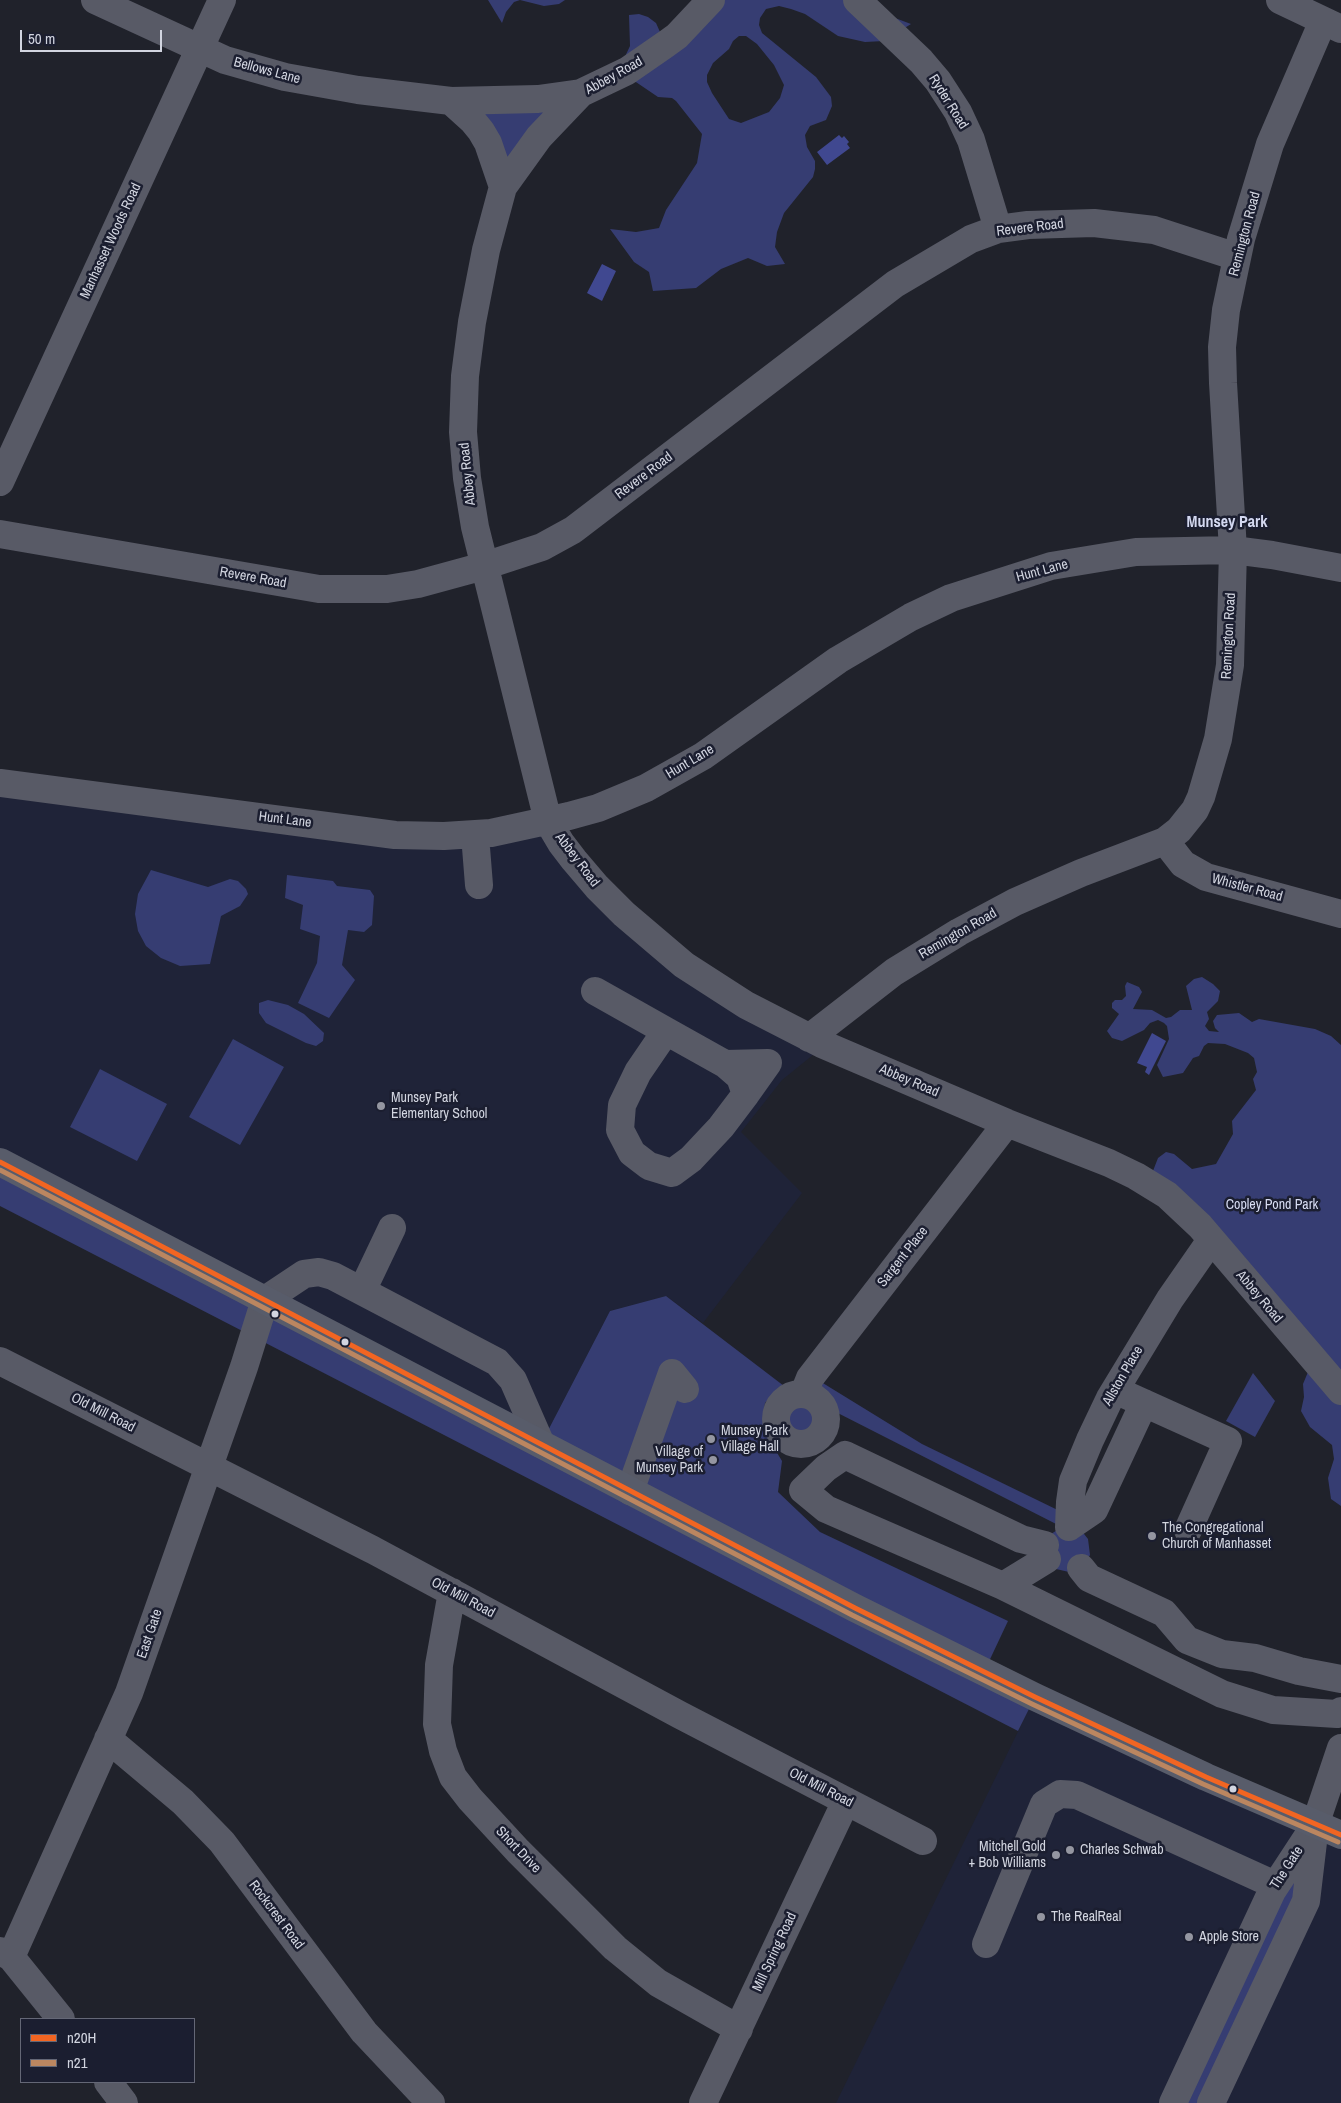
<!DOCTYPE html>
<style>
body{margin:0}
#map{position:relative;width:1341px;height:2103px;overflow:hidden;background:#20222b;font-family:"Archivo Narrow",sans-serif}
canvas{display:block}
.legend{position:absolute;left:20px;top:2018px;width:175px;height:65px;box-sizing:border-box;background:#1b1e30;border:1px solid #646776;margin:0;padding:6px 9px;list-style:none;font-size:15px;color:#d2d5e0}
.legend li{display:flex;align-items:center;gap:10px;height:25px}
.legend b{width:25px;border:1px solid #646776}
.scale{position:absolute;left:20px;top:30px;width:142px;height:22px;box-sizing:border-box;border:2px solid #d2d5e0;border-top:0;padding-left:6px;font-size:15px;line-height:18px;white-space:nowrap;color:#d2d5e0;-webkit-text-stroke:4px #1b1e30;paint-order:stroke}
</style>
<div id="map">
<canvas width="1341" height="2103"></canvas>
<ul class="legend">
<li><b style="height:6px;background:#f26522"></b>n20H</li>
<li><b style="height:6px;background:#bb8660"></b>n21</li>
</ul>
<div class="scale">50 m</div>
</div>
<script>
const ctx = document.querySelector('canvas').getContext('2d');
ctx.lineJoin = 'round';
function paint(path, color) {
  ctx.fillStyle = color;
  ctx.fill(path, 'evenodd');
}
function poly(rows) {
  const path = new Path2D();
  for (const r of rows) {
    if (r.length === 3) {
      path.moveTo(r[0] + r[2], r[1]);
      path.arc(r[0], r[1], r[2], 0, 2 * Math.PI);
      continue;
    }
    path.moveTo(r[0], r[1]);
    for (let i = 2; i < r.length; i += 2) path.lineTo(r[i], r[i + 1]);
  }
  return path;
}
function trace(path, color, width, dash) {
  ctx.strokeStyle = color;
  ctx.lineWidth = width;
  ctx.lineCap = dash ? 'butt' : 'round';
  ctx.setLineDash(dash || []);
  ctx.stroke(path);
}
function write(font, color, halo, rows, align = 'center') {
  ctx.font = font + ' "Archivo Narrow",sans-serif';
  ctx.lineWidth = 5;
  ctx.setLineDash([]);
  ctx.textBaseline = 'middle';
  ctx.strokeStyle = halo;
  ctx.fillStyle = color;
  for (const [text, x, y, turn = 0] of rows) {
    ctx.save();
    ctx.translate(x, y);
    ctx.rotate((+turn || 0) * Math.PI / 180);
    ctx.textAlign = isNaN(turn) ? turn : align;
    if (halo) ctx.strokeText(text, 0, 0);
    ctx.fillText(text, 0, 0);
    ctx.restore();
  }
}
const built = poly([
 [0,783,395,835,548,820,619,910,824,1046,782,1080,741,1132,802,1193,703,1323,666,1296,610,1311,541,1444,0,1162],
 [1035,1697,1341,1835,1341,2103,836,2103]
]);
const green = poly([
 [488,0,565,0,559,4,544,6,520,0,514,2,506,12,502,23],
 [719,0,847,0,911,24,884,41,865,42,838,36,805,14,791,9,779,6,766,9,760,18,759,25,762,33,816,77,831,97,832,106,826,120,810,126,805,135,807,147,815,161,815,169,813,177,784,213,777,232,775,247,785,264,767,266,748,258,721,269,696,288,653,291,649,272,634,262,610,229,636,232,659,228,666,210,697,163,702,134,676,101,672,98,658,97,630,78,622,63,630,46,629,15,639,14,648,17,656,23,660,32],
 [739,36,746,36,757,44,774,65,784,85,780,98,769,112,741,123,729,119,712,93,707,82,707,75,713,63,729,49,733,41],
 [581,93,503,187,451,101],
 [151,870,208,887,230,879,238,881,246,889,248,894,240,906,221,916,210,964,180,966,161,958,146,946,138,931,135,914,138,894],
 [287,875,333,881,337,886,370,890,374,896,372,925,364,932,348,930,342,965,355,980,329,1018,298,1003,317,963,320,936,300,929,303,905,285,898],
 [1202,977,1213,984,1220,991,1218,1001,1207,1012,1209,1019,1205,1026,1209,1031,1219,1032,1215,1028,1213,1021,1217,1015,1239,1013,1252,1022,1259,1019,1315,1029,1331,1036,1341,1045,1341,1506,1331,1499,1328,1478,1334,1459,1332,1445,1310,1427,1301,1411,1304,1397,1303,1384,1308,1372,1151,1176,1158,1158,1166,1152,1174,1154,1192,1169,1216,1164,1233,1134,1232,1121,1256,1090,1253,1079,1257,1072,1254,1058,1248,1053,1225,1044,1208,1043,1204,1046,1199,1056,1193,1058,1183,1073,1163,1077,1157,1065,1169,1039,1167,1026,1164,1023,1158,1020,1150,1023,1144,1030,1122,1041,1112,1038,1107,1031,1119,1014,1112,1008,1112,1003,1115,1000,1122,1000,1126,996,1125,986,1127,982,1139,987,1142,992,1133,1009,1152,1010,1166,1018,1171,1017,1180,1010,1192,1010,1186,986,1194,979],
 [268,1000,288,1005,304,1014,324,1033,323,1041,316,1046,306,1043,266,1023,259,1013,259,1003],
 [233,1039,284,1067,240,1145,189,1117],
 [100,1069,167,1104,137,1161,70,1127],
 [0,1162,541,1444,610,1311,666,1296,784,1386,772,1395,765,1403,763,1420,767,1436,782,1461,778,1492,820,1532,1008,1621,984,1672,1035,1697,1018,1731,0,1206],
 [1253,1373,1275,1401,1255,1437,1226,1421],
 [813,1377,922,1444,1070,1516,1088,1539,1090,1555,1086,1562,1069,1572,1056,1569,1051,1565,1051,1534,1062,1527,822,1405,826,1420,820,1436,814,1441,801,1444,785,1439,777,1424,779,1408,791,1397,799,1395],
 [1315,1825,1306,1901,1211,2103,1173,2103]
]);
const water = poly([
 [839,135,842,138,844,136,849,142,847,144,850,148,827,165,817,152],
 [602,264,616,271,602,301,587,293],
 [1152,1033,1166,1041,1149,1075,1145,1072,1147,1067,1137,1063]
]);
const minor = poly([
 [95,0,225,60,285,77,358,90,451,101,538,99,581,93],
 [711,0,677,36,666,44,627,71,581,93,539,137,503,187,486,250,472,322,465,376,463,432,467,478,475,527,548,821,561,843,574,860,597,887,624,914,684,965,746,1005,822,1044,1007,1123,1109,1163,1136,1176,1167,1195,1200,1226,1341,1391],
 [857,0,921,61,938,81,958,112,971,140,998,229],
 [1280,0,1341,29],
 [451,101,472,120,481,131,488,143,503,187],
 [0,482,222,0],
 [0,534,319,589,387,589,418,584,484,566,542,547,573,530,895,284,971,239,998,229,1028,225,1094,223,1154,230,1237,257],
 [0,783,395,835,444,836,491,833,569,816,598,808,646,788,703,756,838,660,911,617,951,598,1051,566,1136,552,1233,550,1272,555,1341,568],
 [475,835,479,885],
 [1165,841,1183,864,1206,877,1341,914],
 [595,991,666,1031],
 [809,1038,894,972,959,932,1015,902,1081,873,1165,841,1179,830,1195,810,1201,797,1218,739,1230,665,1233,550,1223,383,1222,347,1226,310,1241,239,1270,144,1323,21],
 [725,1064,740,1077,746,1094,721,1127,691,1159,672,1173,649,1166,632,1153,620,1130,622,1105,638,1072,666,1031,725,1064,768,1063,746,1094],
 [362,1291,392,1228],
 [0,1361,373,1550,680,1715,923,1841],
 [1115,1390,1228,1441,1188,1530],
 [801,1419,25],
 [807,1395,806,1388,810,1378,1007,1123],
 [630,1491,672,1373,685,1389],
 [1069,1527,1070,1502,1073,1481,1090,1440,1110,1398,1170,1299,1211,1240],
 [1069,1527,1094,1510,1144,1403],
 [1045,1545,1021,1539,845,1455,826,1468,803,1490,826,1509,1003,1586,1047,1559],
 [1081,1568,1089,1578,1164,1613,1187,1640,1222,1654,1255,1658,1299,1671,1341,1679],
 [1003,1586,1222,1694,1273,1710,1337,1714,1341,1711],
 [452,1592,439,1665,437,1724,443,1751,453,1777,470,1799,518,1851,615,1948,658,1983,739,2029],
 [108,1739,183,1802,222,1842,364,2032,431,2103],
 [986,1944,1044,1804,1060,1794,1077,1795,1275,1885],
 [0,1951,11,1957,61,2019],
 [11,1957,129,1693,244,1367,265,1300,304,1274,319,1272,333,1276,497,1362,513,1380,541,1444],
 [108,2082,124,2103],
 [703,2103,846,1801],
 [1173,2103,1272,1891,1312,1830],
 [1211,2103,1306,1901,1315,1825,1341,1748]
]);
const major = poly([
 [0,1162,855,1608,1035,1697,1206,1777,1341,1835]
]);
const bus1 = poly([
 [0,1162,855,1608,1035,1697,1206,1777,1341,1835]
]);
const bus2 = poly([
 [0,1170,852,1615,1032,1704,1203,1784,1338,1842]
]);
const markers = [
 [381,1106,5,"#9496a1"],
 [275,1314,4.5,"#d2d5e0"],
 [345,1342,4.5,"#d2d5e0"],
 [711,1439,5,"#9496a1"],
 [713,1460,5,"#9496a1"],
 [1152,1536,5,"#9496a1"],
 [1233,1789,4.5,"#d2d5e0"],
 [1070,1850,5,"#9496a1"],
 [1056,1855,5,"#9496a1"],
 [1041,1917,5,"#9496a1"],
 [1189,1937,5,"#9496a1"]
];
const streetNames = [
 ["Bellows Lane",267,71,15],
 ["Abbey Road",614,76,-29],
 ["Ryder Road",948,102,58],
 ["Revere Road",1030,228,-7],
 ["Remington Road",1245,234,-75],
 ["Manhasset Woods Road",111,241,-65],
 ["Abbey Road",468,474,-96],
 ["Revere Road",644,476,-37],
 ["Hunt Lane",1042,571,-15],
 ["Revere Road",253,578,10],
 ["Remington Road",1229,636,-87],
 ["Hunt Lane",690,762,-31],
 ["Hunt Lane",285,820,7],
 ["Abbey Road",577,860,53],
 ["Whistler Road",1247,888,15],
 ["Remington Road",958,934,-30],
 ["Abbey Road",909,1081,23],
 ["Sargent Place",903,1257,-52],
 ["Abbey Road",1259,1297,50],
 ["Allston Place",1123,1376,-60],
 ["Old Mill Road",103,1413,27],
 ["Old Mill Road",463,1598,28],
 ["East Gate",150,1634,-71],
 ["Old Mill Road",821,1788,27],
 ["Short Drive",518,1850,46],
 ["The Gate",1287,1868,-57],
 ["Rockcrest Road",276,1915,53],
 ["Mill Spring Road",775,1952,-65]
];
const poiNames = [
 ["Munsey Park",391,1098],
 ["Elementary School",391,1114],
 ["Munsey Park",721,1431],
 ["Village Hall",721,1447],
 ["Village of",703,1452,"right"],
 ["Munsey Park",703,1468,"right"],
 ["The Congregational",1162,1528],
 ["Church of Manhasset",1162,1544],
 ["Mitchell Gold",1046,1847,"right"],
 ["+ Bob Williams",1046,1863,"right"],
 ["Charles Schwab",1080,1850],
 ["The RealReal",1051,1917],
 ["Apple Store",1199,1937]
];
const parkNames = [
 ["Copley Pond Park",1272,1205]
];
const quarterNames = [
 ["Munsey Park",1227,523]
];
paint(built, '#1f2338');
paint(green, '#363d72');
paint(water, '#404890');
trace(minor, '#585a66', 28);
trace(major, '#585c6a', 28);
trace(bus1, '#f26522', 5);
trace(bus2, '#bb8660', 5);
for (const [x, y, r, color] of markers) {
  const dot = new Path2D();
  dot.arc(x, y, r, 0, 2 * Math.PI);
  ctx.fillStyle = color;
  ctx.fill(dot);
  trace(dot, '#1b1e30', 2);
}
write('14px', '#d2d5e0', '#1b1e30', streetNames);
write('14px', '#d2d5e0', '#1b1e30', poiNames, 'left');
write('14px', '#d7dcf3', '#1b1e30', parkNames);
write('bold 16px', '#d3d8f0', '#1b1e30', quarterNames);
</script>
